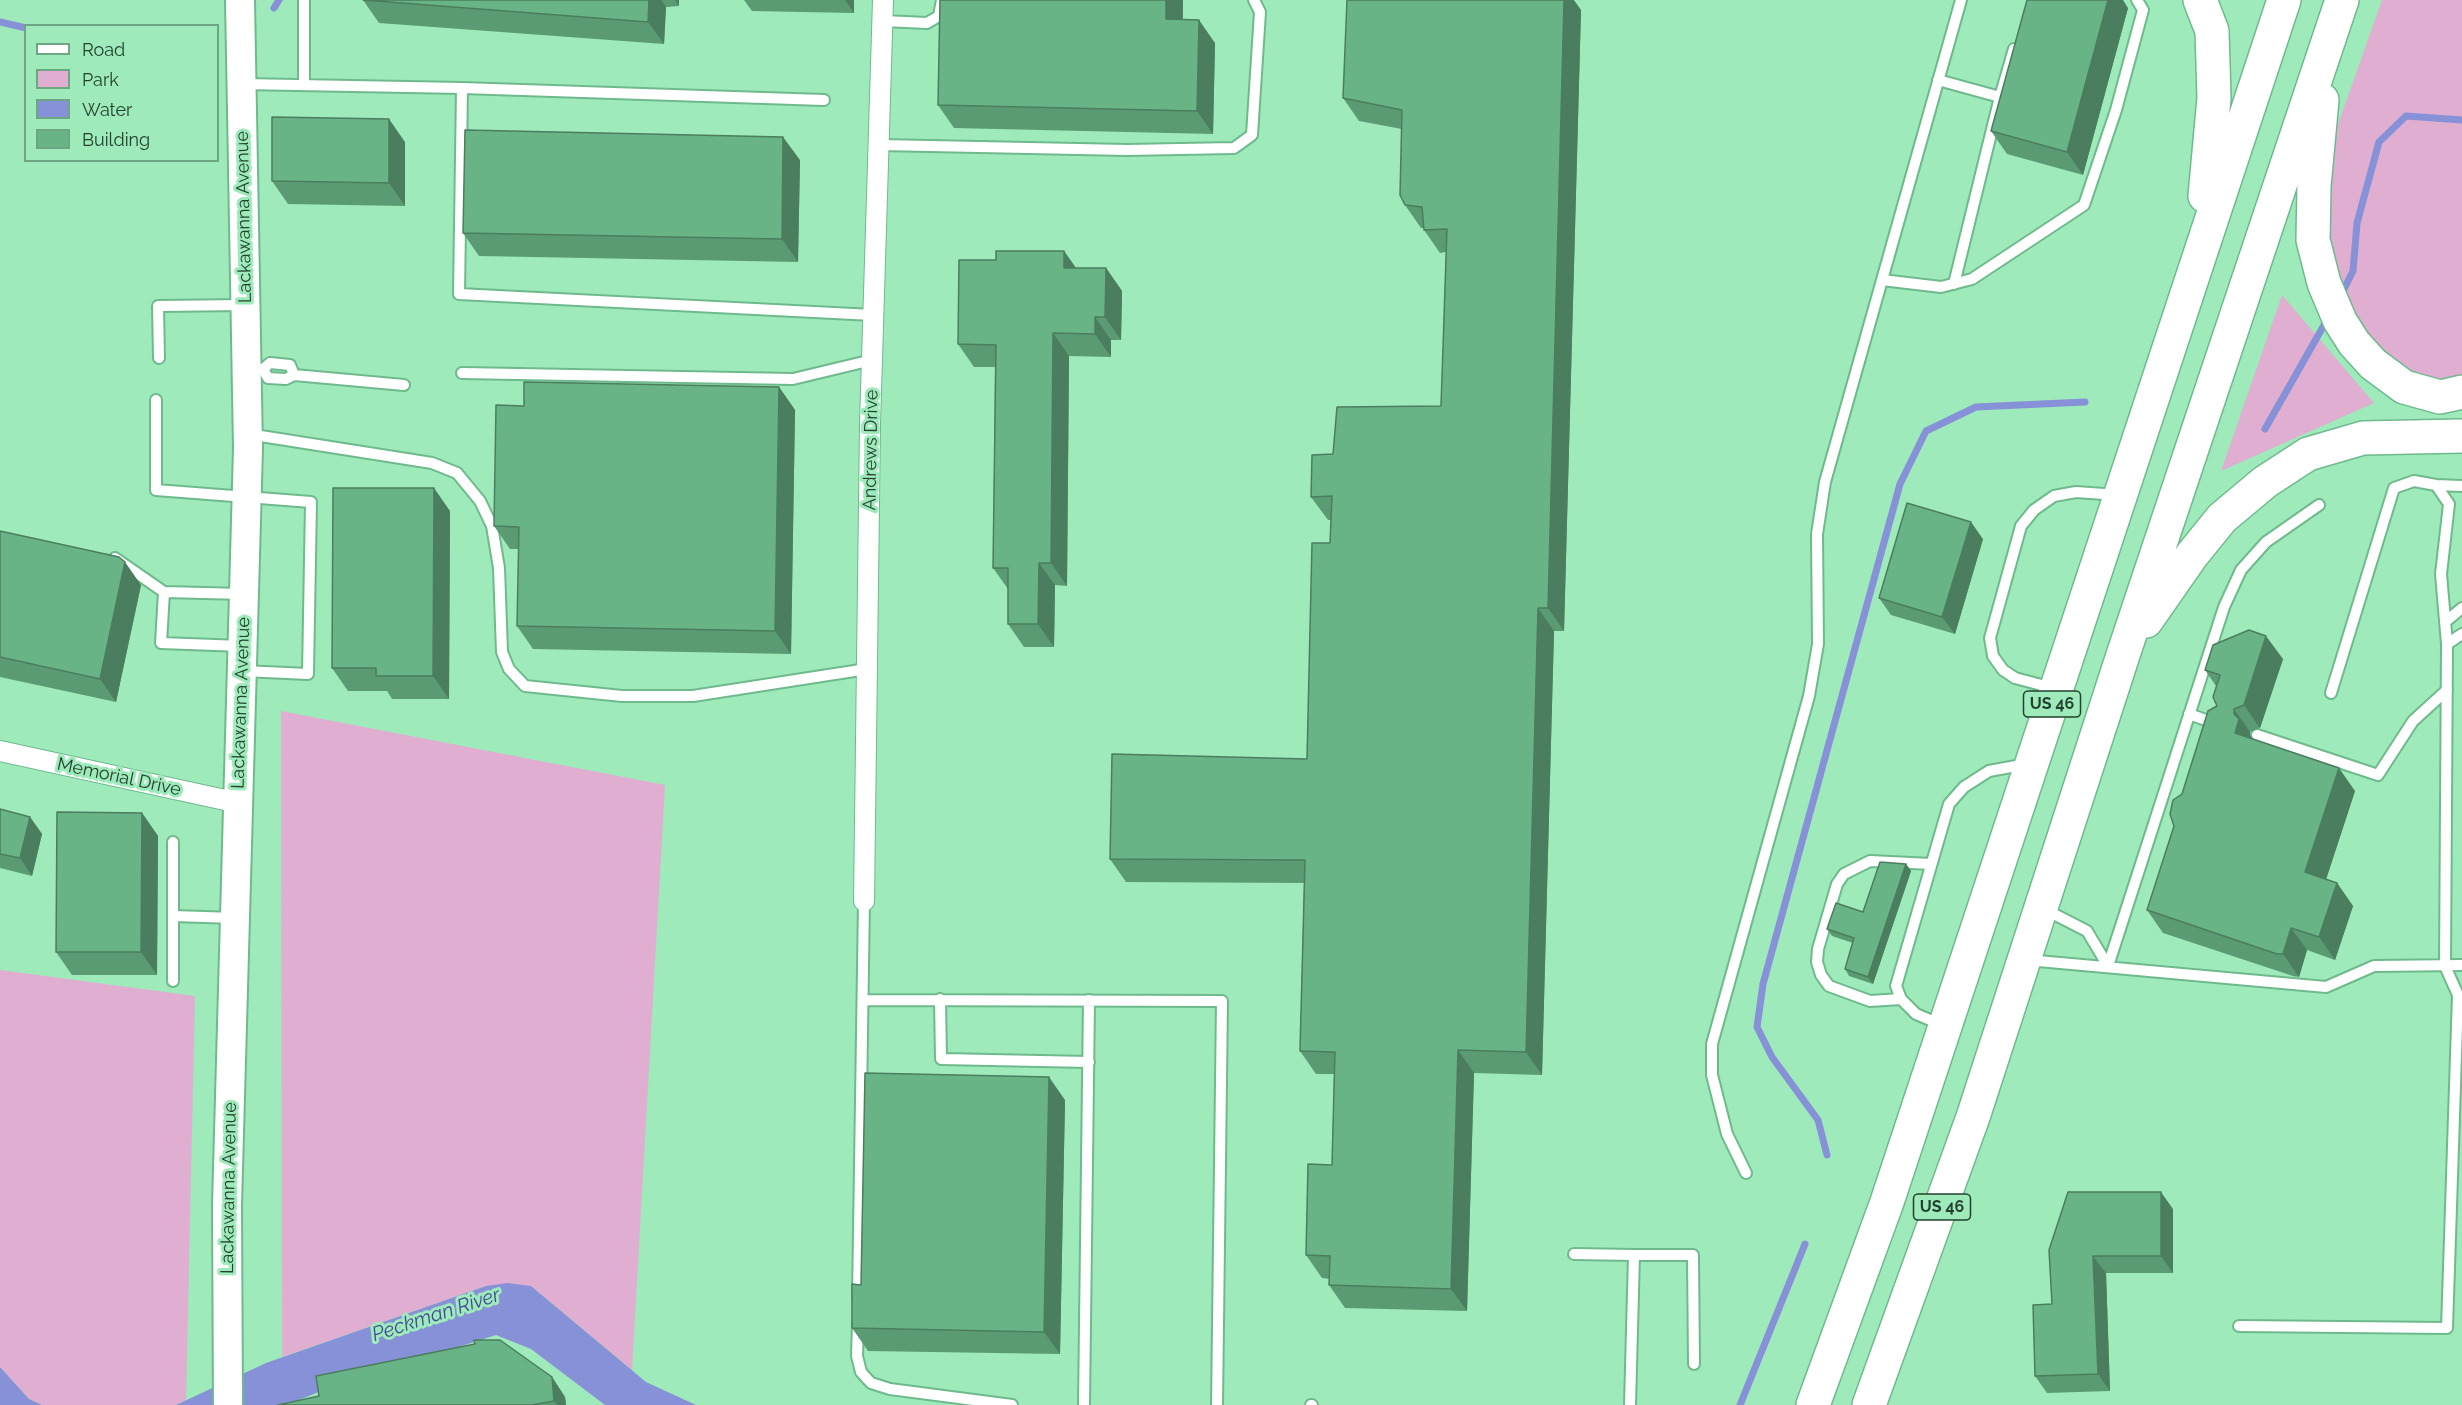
<!DOCTYPE html>
<style>
body{margin:0}
#map{position:relative;width:2462px;height:1405px;overflow:hidden;background:#9eeabb;font-family:Raleway,sans-serif}
canvas{display:block}
.legend{position:absolute;left:24px;top:24px;width:195px;height:138px;box-sizing:border-box;background:#9eeabb;border:2px solid #6ca683;margin:0;padding:8px 10px;list-style:none;font-size:18px;color:#22412e}
.legend li{display:flex;align-items:center;gap:12px;height:30px}
.legend b{width:30px;border:2px solid #6ca683}
</style>
<div id="map">
<canvas width="2462" height="1405"></canvas>
<ul class="legend">
<li><b style="height:8px;background:#fff"></b>Road</li>
<li><b style="height:16px;background:#dfaed1"></b>Park</li>
<li><b style="height:16px;background:#8791d7"></b>Water</li>
<li><b style="height:16px;background:#69b487"></b>Building</li>
</ul>
</div>
<script>
const ctx = document.querySelector('canvas').getContext('2d');
ctx.lineJoin = 'round';
function paint(path, color) {
  ctx.fillStyle = color;
  ctx.fill(path, 'evenodd');
}
function poly(rows) {
  const path = new Path2D();
  for (const r of rows) {
    path.moveTo(r[0], r[1]);
    for (let i = 2; i < r.length; i += 2) path.lineTo(r[i], r[i + 1]);
  }
  return path;
}
function trace(path, color, width, dash) {
  ctx.strokeStyle = color;
  ctx.lineWidth = width;
  ctx.lineCap = dash ? 'butt' : 'round';
  ctx.setLineDash(dash || []);
  ctx.stroke(path);
}
function write(font, color, halo, rows, align = 'center') {
  ctx.font = font + ' Raleway,sans-serif';
  ctx.lineWidth = 6;
  ctx.setLineDash([]);
  ctx.textBaseline = 'middle';
  ctx.strokeStyle = halo;
  ctx.fillStyle = color;
  for (const [text, x, y, turn = 0] of rows) {
    ctx.save();
    ctx.translate(x, y);
    ctx.rotate((+turn || 0) * Math.PI / 180);
    ctx.textAlign = isNaN(turn) ? turn : align;
    if (halo) ctx.strokeText(text, 0, 0);
    ctx.fillText(text, 0, 0);
    ctx.restore();
  }
}
const green = poly([
 [2382,0,2462,0,2462,383,2398,376,2364,338,2330,255,2320,175],
 [2282,295,2374,403,2221,471],
 [281,711,665,785,632,1370,531,1286,486,1286,282,1357],
 [0,970,195,996,186,1400,176,1405,42,1405,29,1399,0,1367]
]);
const water = poly([
 [507,1283,531,1286,646,1382,696,1405,605,1405,531,1349,496,1335,329,1388,286,1405,176,1405,266,1363,486,1286],
 [0,1367,29,1399,42,1405,0,1405]
]);
const stream = poly([
 [274,8,279,0],
 [0,22,26,28],
 [2341,295,2353,271,2357,223,2379,142,2406,116,2462,120],
 [2265,429,2328,318],
 [1827,1155,1818,1120,1772,1057,1757,1027,1763,984,1900,484,1926,431,1976,407,2085,402],
 [1740,1405,1805,1244]
]);
const lane = poly([
 [304,0,304,85],
 [883,21,927,23,939,16,942,0],
 [1938,80,2000,97,2014,49],
 [242,84,462,88,824,100],
 [462,88,459,294,873,315],
 [880,145,1127,150,1234,148,1252,135,1260,12,1254,0],
 [1882,280,1941,287,1972,279,2084,205,2116,110,2143,10,2137,0],
 [1954,284,2000,97],
 [159,358,158,306,245,305],
 [258,369,263,369,270,363,290,365,294,375],
 [263,369,268,378,286,379,294,375,404,385],
 [462,373,793,379,872,360],
 [156,400,156,490,311,502,308,674,243,671],
 [248,434,432,463,457,473,480,501,492,526,499,568,502,652,509,669,525,686,622,696,693,696,867,669],
 [2436,485,2462,486],
 [115,558,164,592,244,594],
 [164,592,161,643,242,646],
 [2445,622,2462,608],
 [2053,688,2015,678,2003,670,1993,656,1990,638,2021,526,2034,510,2054,496,2076,492,2118,495],
 [2331,693,2394,488,2414,481,2436,485,2449,504,2441,574,2447,644],
 [2189,714,2217,724],
 [2257,735,2378,775,2413,721,2447,690],
 [173,842,173,981],
 [2044,909,2087,931,2108,966],
 [173,916,235,918],
 [2027,960,2326,987,2374,966,2462,965],
 [2108,966,2224,607,2241,570,2266,542,2319,505],
 [940,999,941,1059,1089,1062],
 [1901,999,1870,1001,1829,986,1821,975,1817,962,1818,949,1837,884,1844,874,1870,861,1931,864],
 [863,1000,1222,1001,1217,1405],
 [1942,1025,1916,1014,1901,999,1896,986,1949,804,1964,787,1989,771,2027,764],
 [1746,1173,1727,1134,1712,1075,1712,1044,1809,696,1818,644,1817,534,1825,482,1961,0],
 [1574,1254,1634,1255],
 [858,1297,864,901],
 [858,1324,857,1356,861,1372,871,1383,890,1389,1012,1405],
 [2239,1326,2447,1328,2458,995,2445,966,2447,644,2462,634],
 [1084,1405,1089,1000],
 [1311,1405,1312,1405],
 [1630,1405,1634,1255,1693,1255,1694,1364]
]);
const street = poly([
 [0,751,239,803],
 [864,901,870,424,883,0]
]);
const secondary = poly([
 [228,1405,227,1205,248,448,240,0]
]);
const highway = poly([
 [2200,0,2212,31,2214,98,2205,196],
 [2322,100,2314,186,2313,240,2324,283,2340,321,2354,343,2373,364,2404,387,2440,397,2462,392],
 [2146,621,2192,555,2222,518,2265,482,2308,454,2363,438,2462,436],
 [1813,1405,1887,1202,2284,0],
 [1869,1405,1973,1117,2124,652,2342,0]
]);
const wall = poly([
 [363,0,679,0,679,6,666,7,664,44,379,23],
 [744,0,854,0,854,13,752,11],
 [1183,0,1183,20,1215,43,1213,134,954,128,938,105],
 [2128,8,2083,175,2007,154,1991,131],
 [1581,10,1564,631,1554,631,1542,1075,1474,1073,1467,1311,1345,1308,1329,1285,1330,1279,1322,1278,1306,1255,1332,1165,1334,1074,1316,1074,1300,1051,1304,883,1126,882,1110,859,1307,759,1330,543,1331,520,1328,520,1311,497,1333,454,1441,406,1446,252,1440,253,1424,230,1424,228,1421,228,1405,205,1402,129,1359,121,1343,98],
 [405,142,405,206,288,204,272,181],
 [800,160,798,262,479,256,463,233],
 [1064,251,1076,268,1106,268,1122,291,1121,340,1111,340,1111,357,1069,356,1067,586,1055,585,1054,647,1024,647,1008,624,1008,589,993,568,995,367,974,367,958,344],
 [779,387,795,410,791,654,533,649,517,626,519,549,510,549,494,526,524,406],
 [450,511,449,699,392,699,387,691,348,691,332,668],
 [0,531,141,585,116,702,0,677],
 [1983,539,1955,634,1891,615,1879,598],
 [2283,659,2260,728,2250,732,2250,735,2253,739,2355,791,2326,879,2337,883,2353,906,2335,960,2307,950,2299,977,2293,976,2163,933,2147,910,2174,826,2182,794,2217,706,2216,686,2205,670],
 [0,809,30,817,42,834,32,876,0,868],
 [142,813,158,836,157,975,72,975,56,952],
 [1906,864,1911,871,1873,984,1849,976,1845,969,1853,943,1832,936,1827,929,1863,912],
 [1065,1100,1060,1354,868,1351,852,1328,861,1285],
 [2173,1209,2173,1273,2106,1273,2110,1391,2047,1393,2035,1376,2052,1304,2049,1250],
 [552,1377,565,1397,566,1405,278,1405]
]);
const shadedWall = poly([
 [649,0,661,0,666,7,664,44,648,22],
 [675,0,679,0,679,6],
 [845,0,854,0,854,13],
 [1166,0,1183,0,1182,42,1166,19],
 [1564,0,1574,0,1581,10,1564,631,1548,608],
 [2108,0,2123,0,2128,8,2083,175,2067,152],
 [1199,20,1215,43,1213,134,1197,111],
 [389,119,405,142,405,206,389,183],
 [783,137,800,160,798,262,782,239],
 [1064,251,1080,274,1064,268],
 [1106,268,1122,291,1121,340,1105,317],
 [1095,317,1111,340,1111,357,1095,334],
 [1053,333,1069,356,1067,586,1051,563],
 [779,387,795,410,791,654,775,631],
 [434,488,450,511,449,699,433,676],
 [1971,522,1983,539,1955,634,1942,617],
 [125,562,141,585,116,702,100,679],
 [1039,563,1055,585,1054,647,1038,624],
 [1538,608,1554,631,1542,1075,1526,1052],
 [2266,636,2283,659,2260,728,2244,705],
 [2234,709,2250,732,2250,735,2255,742,2235,733],
 [2339,768,2355,791,2321,895,2305,872],
 [142,813,158,836,157,975,141,952],
 [30,817,42,834,32,876,20,858],
 [1906,864,1911,871,1873,984,1868,977],
 [2337,883,2353,906,2335,960,2319,937],
 [2291,928,2307,950,2299,977,2283,954],
 [1458,1050,1474,1073,1467,1311,1451,1289],
 [1049,1077,1065,1100,1060,1354,1044,1332],
 [2161,1192,2173,1209,2173,1273,2161,1256],
 [2093,1256,2106,1273,2110,1391,2098,1374],
 [552,1377,565,1397,566,1405,557,1405,554,1401]
]);
const building = poly([
 [363,0,649,0,648,22,363,0],
 [940,0,1166,0,1166,19,1199,20,1197,111,938,105,940,0],
 [1347,0,1564,0,1548,608,1538,608,1526,1052,1458,1050,1451,1289,1329,1285,1330,1256,1306,1255,1308,1164,1332,1165,1335,1052,1300,1051,1305,860,1110,859,1112,754,1307,759,1312,543,1330,543,1332,496,1311,497,1312,455,1333,454,1337,407,1441,406,1447,229,1424,230,1422,207,1405,205,1400,195,1402,110,1343,98,1347,0],
 [2027,0,2108,0,2067,152,1991,131,2027,0],
 [272,117,389,119,389,183,272,181,272,117],
 [465,130,783,137,782,239,463,233,465,130],
 [996,251,1064,251,1064,268,1106,268,1105,317,1095,317,1095,334,1053,333,1051,563,1039,563,1038,624,1008,624,1008,568,993,568,996,345,958,344,959,260,996,260,996,251],
 [524,382,779,387,775,631,517,626,519,527,494,526,496,405,524,406,524,382],
 [333,488,434,488,433,676,376,676,376,668,332,668,333,488],
 [1907,503,1971,522,1942,617,1879,598,1907,503],
 [0,531,119,557,125,562,100,679,0,657,0,531],
 [2249,630,2266,636,2244,705,2234,709,2234,714,2239,719,2235,733,2339,768,2305,872,2337,883,2319,937,2291,928,2283,954,2277,954,2147,910,2174,826,2170,814,2173,800,2182,794,2208,711,2217,706,2213,697,2220,675,2205,670,2213,645,2249,630],
 [0,809,30,817,20,858,0,854,0,809],
 [57,812,142,813,141,952,56,952,57,812],
 [1880,862,1906,864,1868,977,1845,969,1854,938,1827,929,1836,903,1863,912,1880,862],
 [865,1073,1049,1077,1044,1332,852,1328,852,1284,861,1285,865,1073],
 [2068,1192,2161,1192,2161,1256,2093,1256,2098,1374,2035,1376,2033,1305,2052,1304,2049,1250,2068,1192],
 [474,1340,500,1340,552,1377,554,1401,531,1405,278,1405,319,1396,316,1376,475,1344,474,1340]
]);
const shields = [
 [2052,704,57],
 [1942,1207,57]
];
const shieldNames = [
 ["US 46",2052,704],
 ["US 46",1942,1207]
];
const streetNames = [
 ["Lackawanna Avenue",244,217,-91],
 ["Andrews Drive",871,450,-89],
 ["Lackawanna Avenue",241,703,-88],
 ["Memorial Drive",119,777,12],
 ["Lackawanna Avenue",229,1188,-89]
];
const waterNames = [
 ["Peckman River",436,1315,-18]
];
paint(green, '#dfaed1');
paint(water, '#8791d7');
trace(stream, '#8791d7', 7);
trace(lane, '#6fba8d', 14);
trace(street, '#6fba8d', 22);
trace(secondary, '#6fba8d', 32);
trace(highway, '#6fba8d', 36);
trace(lane, '#fff', 10);
trace(street, '#fff', 20);
trace(secondary, '#fff', 28);
trace(highway, '#fff', 33);
paint(wall, '#5a9b74');
paint(shadedWall, '#4a7e5e');
paint(building, '#69b487');
trace(building, '#4a7e5e', 1.5);
for (const [x, y, w] of shields) {
  const box = new Path2D();
  box.roundRect(x - w / 2, y - 13, w, 26, 4.5);
  ctx.fillStyle = '#9eeabb';
  ctx.fill(box);
  trace(box, '#22412e', 1.5);
}
write('bold 16px', '#22412e', null, shieldNames);
write('18px', '#22412e', '#9eeabb', streetNames);
write('italic 20px', '#42489a', '#9eeabb', waterNames);
</script>
